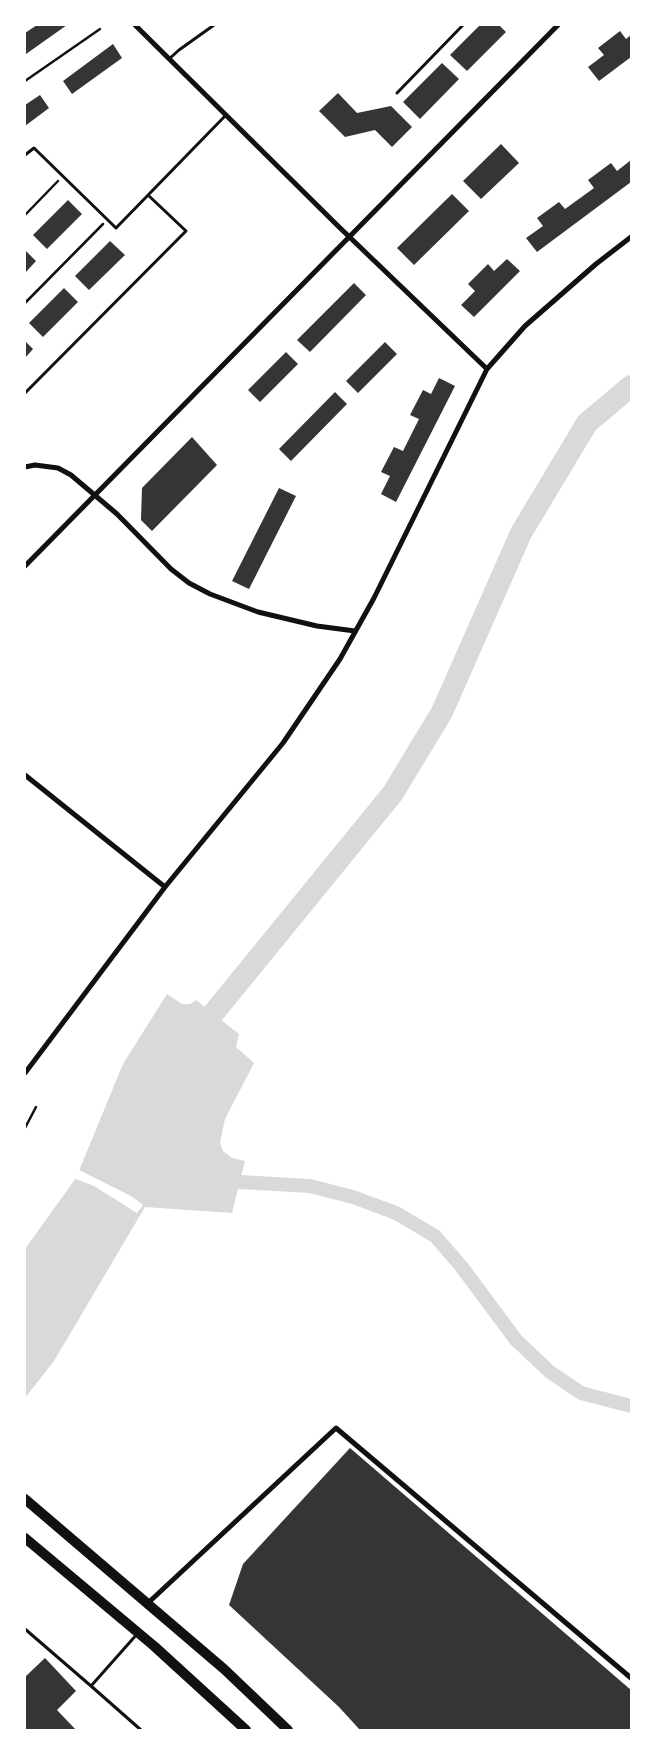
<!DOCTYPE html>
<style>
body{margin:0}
#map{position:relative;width:656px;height:1755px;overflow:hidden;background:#fff;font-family:Signika,sans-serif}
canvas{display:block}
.frame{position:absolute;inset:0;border:26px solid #fff;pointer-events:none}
</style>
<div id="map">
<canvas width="656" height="1755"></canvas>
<div class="frame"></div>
</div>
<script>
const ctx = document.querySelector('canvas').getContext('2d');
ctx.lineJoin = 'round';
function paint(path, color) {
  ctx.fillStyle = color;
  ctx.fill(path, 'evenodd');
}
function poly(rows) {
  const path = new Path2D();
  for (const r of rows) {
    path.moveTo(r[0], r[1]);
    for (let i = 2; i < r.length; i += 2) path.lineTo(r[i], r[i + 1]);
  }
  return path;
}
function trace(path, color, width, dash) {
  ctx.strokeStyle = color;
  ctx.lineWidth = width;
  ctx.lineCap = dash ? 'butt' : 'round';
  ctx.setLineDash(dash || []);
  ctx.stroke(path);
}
const water = poly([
 [167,994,182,1004,190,1004,196,1000,239,1034,236,1047,254,1063,225,1119,220,1143,223,1151,232,1158,245,1161,232,1213,145,1207,54,1361,25,1398,25,1249,76,1178,123,1064]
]);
const pier = poly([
 [77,1169,131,1196,143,1205,137,1213,94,1186,73,1178]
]);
const canal = poly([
 [222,1181,310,1186,353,1197,396,1213,435,1236,461,1266,516,1340,550,1372,581,1393,631,1406]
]);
const river = poly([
 [194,1037,393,793,442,712,521,533,587,423,631,386]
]);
const building = poly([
 [37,25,67,25,26,54,25,33],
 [480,25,499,25,506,32,467,71,450,55],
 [620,31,626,39,631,35,631,57,599,81,588,67,604,55,598,48],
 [113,44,122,58,72,94,63,81],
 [442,63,459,79,420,119,403,102],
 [338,93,357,113,391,106,412,127,392,147,375,130,345,137,319,111],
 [40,95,49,108,25,126,25,105],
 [501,144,519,163,481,199,463,181],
 [631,160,631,182,537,252,526,238,543,226,537,218,559,202,565,209,594,188,588,180,611,163,617,171],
 [452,194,469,211,414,265,397,248],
 [68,200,82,214,47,249,33,235],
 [110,241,125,255,89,290,75,276],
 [25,250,36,261,25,273],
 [507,259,520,271,474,317,461,305,475,291,468,284,488,264,494,271],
 [354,283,366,295,310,352,297,340],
 [64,288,78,302,43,337,29,323],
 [25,341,33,349,25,358],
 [385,342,397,354,358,393,346,381],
 [286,352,298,364,260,402,248,390],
 [439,378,455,386,396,502,381,494,390,476,381,472,394,447,403,451,419,419,410,415,423,390,431,394],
 [335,392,347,404,291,461,279,449],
 [192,437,217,465,152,531,141,520,142,488],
 [279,488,296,496,249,589,232,581],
 [350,1448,631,1690,631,1730,360,1730,339,1707,229,1605,243,1564],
 [45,1658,76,1691,57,1710,76,1730,25,1730,25,1677]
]);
const path = poly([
 [25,81,100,29],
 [25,215,58,181],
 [25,303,103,224],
 [25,1128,36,1107]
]);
const service = poly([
 [169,59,179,50,214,25],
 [397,93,463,25],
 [25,155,34,148,116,228,226,115],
 [25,393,186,231,148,195],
 [25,1629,91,1686],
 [138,1633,91,1686,141,1730]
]);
const minor = poly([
 [135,25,337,225,487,369],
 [25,467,35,465,58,468,71,475,117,514,171,569,189,583,210,594,258,612,317,626,355,631],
 [25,566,558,25],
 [25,775,165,887],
 [25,1073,165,887,283,743,340,659,374,598,487,369,525,326,596,264,631,237],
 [148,1603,336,1428,631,1678]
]);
const primary = poly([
 [25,1499,224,1669,288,1730],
 [25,1538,154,1646,246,1730]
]);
paint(water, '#d9d9d9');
paint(pier, '#fff');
trace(canal, '#d9d9d9', 14);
trace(river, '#d9d9d9', 22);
paint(building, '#353535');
trace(path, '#111', 2.5);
trace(service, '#111', 3);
trace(minor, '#111', 5);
trace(primary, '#111', 10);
</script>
